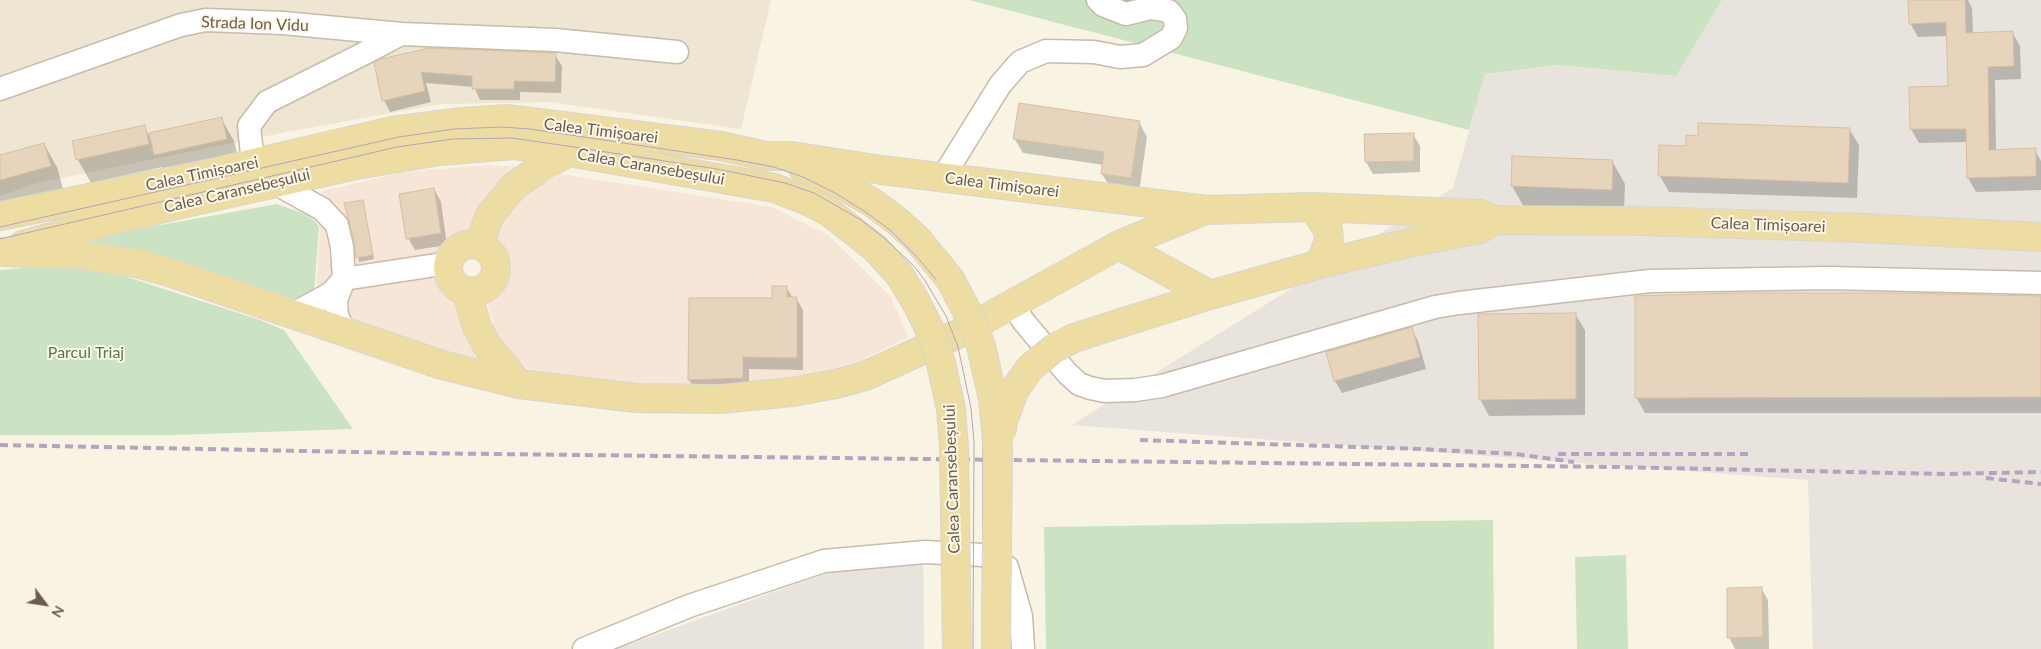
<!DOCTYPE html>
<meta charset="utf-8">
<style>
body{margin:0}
#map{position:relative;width:2041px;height:649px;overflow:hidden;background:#f8f3e2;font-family:Lato,sans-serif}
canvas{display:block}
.north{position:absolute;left:20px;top:579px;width:50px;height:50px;-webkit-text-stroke:4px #fcf7e7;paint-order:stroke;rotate:121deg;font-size:14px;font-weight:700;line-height:20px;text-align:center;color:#6c5c4c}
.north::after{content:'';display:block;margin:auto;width:18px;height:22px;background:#6c5c4c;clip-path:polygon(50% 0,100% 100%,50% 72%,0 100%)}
</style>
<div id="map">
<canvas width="2041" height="649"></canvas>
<div class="north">N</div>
</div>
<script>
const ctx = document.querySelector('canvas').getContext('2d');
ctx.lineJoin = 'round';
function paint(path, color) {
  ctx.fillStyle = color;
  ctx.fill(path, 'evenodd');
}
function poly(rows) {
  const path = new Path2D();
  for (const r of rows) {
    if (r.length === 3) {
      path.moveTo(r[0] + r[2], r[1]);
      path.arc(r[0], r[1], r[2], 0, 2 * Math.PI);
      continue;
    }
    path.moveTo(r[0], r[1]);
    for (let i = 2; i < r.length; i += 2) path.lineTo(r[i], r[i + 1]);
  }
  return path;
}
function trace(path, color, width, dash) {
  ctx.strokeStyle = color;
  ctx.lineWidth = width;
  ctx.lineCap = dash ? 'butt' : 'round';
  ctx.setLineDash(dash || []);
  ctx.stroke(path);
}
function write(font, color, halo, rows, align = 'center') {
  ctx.font = font + ' Lato,sans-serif';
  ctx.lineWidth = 4;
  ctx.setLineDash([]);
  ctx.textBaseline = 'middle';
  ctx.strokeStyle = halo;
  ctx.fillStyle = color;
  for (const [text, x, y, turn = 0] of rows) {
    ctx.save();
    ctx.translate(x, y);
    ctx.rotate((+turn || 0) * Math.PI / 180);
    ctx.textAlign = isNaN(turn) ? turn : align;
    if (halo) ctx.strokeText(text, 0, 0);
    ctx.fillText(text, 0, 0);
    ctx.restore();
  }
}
const residential = poly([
 [0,0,771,0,741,129,550,102,441,104,286,132,37,183,0,196]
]);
const commercial = poly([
 [488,165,521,167,493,190,473,219,467,239,454,246,445,262,448,281,457,292,466,337,481,368,315,312,322,191,404,172],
 [560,174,772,207,829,236,891,297,908,337,836,373,808,381,709,386,551,379,523,366,496,335,485,293,498,279,501,259,493,246,505,220,527,194]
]);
const industrial = poly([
 [1722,0,2041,0,2041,649,1813,649,1808,480,1072,425,1453,188,1485,74,1558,65,1676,76],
 [923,555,924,649,616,649,827,573]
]);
const green = poly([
 [969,0,1722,0,1676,76,1558,65,1485,74,1469,130],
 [277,204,305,214,314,220,319,227,314,291,300,303,209,271,83,239],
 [57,265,127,277,260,320,284,330,353,429,175,435,0,435,0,270],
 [1493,520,1494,649,1046,649,1044,527],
 [1626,555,1628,649,1577,649,1575,557]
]);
const shadow = poly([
 [1115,0,1131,0,1127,7],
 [1910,0,1968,0,1972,8,1973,34,2012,32,2020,46,2021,79,1995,80,1996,151,2035,150,2041,161,2041,190,1976,192,1968,178,1967,142,1919,143,1911,129,1949,88,1948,36,1918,37,1910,23],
 [555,55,562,66,561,93,520,92,520,100,480,100,474,87,426,83,431,102,390,112,384,100,375,64],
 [221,118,234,141,239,162,168,177,162,167,91,183,78,160,74,142,144,127,151,139],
 [1139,122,1147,137,1139,192,1111,188,1102,174,1104,165,1023,153,1014,138],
 [1849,129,1859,145,1857,198,1669,192,1660,176,1687,147],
 [1413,134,1420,146,1420,172,1373,174,1366,162],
 [44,144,57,167,63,189,0,206,0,156],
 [1513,158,1612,161,1625,184,1624,212,1525,209,1512,186],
 [434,189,441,202,447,245,415,250,408,238],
 [362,201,374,259,359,262,356,244],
 [786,287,793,298,796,298,803,310,803,370,749,369,749,390,696,392,689,380],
 [2041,297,2041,413,1645,413,1636,397],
 [1575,314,1585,330,1585,415,1489,416,1480,399],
 [1411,329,1418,341,1426,369,1342,393,1335,381,1328,353],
 [1761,588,1768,600,1769,649,1735,649,1729,637]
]);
const building = poly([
 [1908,0,1965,0,1966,33,2013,31,2014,66,1988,67,1989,150,2036,148,2036,176,1967,178,1966,129,1910,129,1909,87,1948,86,1946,22,1909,24,1908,0],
 [429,48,556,53,555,82,514,81,514,89,472,89,472,76,421,72,425,91,382,101,374,63,381,59,429,48],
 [1019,103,1140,121,1131,178,1101,174,1104,152,1013,139,1019,103],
 [222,117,227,139,154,155,149,133,222,117],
 [1698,123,1850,128,1848,183,1658,176,1659,145,1686,146,1686,135,1698,136,1698,123],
 [145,125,149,144,76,160,72,141,145,125],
 [1414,133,1414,161,1365,162,1364,134,1414,133],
 [44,143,51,166,0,180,0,155,44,143],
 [1512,156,1613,160,1612,190,1511,186,1512,156],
 [434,188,441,233,406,239,399,194,434,188],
 [363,200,373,255,356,258,355,244,344,203,363,200],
 [772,286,787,286,787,297,797,297,797,358,743,357,743,378,688,380,689,298,772,298,772,286],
 [1737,293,1894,293,2041,296,2041,397,1635,398,1635,296,1737,293],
 [1576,313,1576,399,1479,400,1478,314,1576,313],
 [1412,327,1420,357,1334,381,1326,352,1412,327],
 [1762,587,1763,637,1727,638,1727,588,1762,587]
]);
const minor = poly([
 [0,89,181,25,206,20,283,23,401,34,555,40,677,52],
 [253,163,249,126,267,102,363,54,401,34],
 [943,177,1000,85,1020,62,1046,51,1094,52,1120,57,1143,55,1171,38,1176,28,1175,19,1169,11,1150,8,1126,14,1103,5,1098,0],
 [275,183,322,209,337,225,342,247,344,279,336,300,337,316,345,332],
 [1012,304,1024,322,1067,373,1079,384,1090,388,1105,391,1135,390,1162,386,1435,307,1459,303,1650,281,1829,278,2041,283],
 [293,314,330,294,344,279,449,263],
 [584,649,689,606,824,561,925,552,983,555,1007,567,1021,616,1023,649]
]);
const major = poly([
 [802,167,842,185,873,203,897,221,917,239,950,279],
 [1313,207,1328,230,1329,241,1320,264],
 [0,216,207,174,392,131,462,122,507,119,721,146,765,156,791,156,882,170,1207,210,1313,207,1481,214,1495,220,1644,221,1863,228,2041,237],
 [472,268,24],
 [479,244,490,215,514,186,546,164,569,152],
 [23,245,86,227,177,205,351,166,439,151,514,145,569,152,774,188,808,201,829,212,875,248,899,274,916,302],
 [1119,245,1210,295,1320,264,1413,242,1480,229,1495,220],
 [0,252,71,254,136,263,169,272,442,365,519,384,636,398,721,399,792,392,836,384,865,376,960,333,1119,245,1205,210],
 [470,292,470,303,477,327,488,347,519,384],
 [1124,322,1210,295]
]);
const tram = poly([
 [0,227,399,137,454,129,501,127,530,129,737,160,774,167,803,177,837,194,867,213,890,230,916,256,941,285,953,309,967,342,980,404,983,437,982,649],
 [0,239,397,147,453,139,512,138,567,146,717,169,785,183,814,193,861,220,883,237,913,265,924,279,946,316,958,347,971,408,974,442,973,649]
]);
const rail = poly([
 [1140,440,1420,449,1516,454,1574,462],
 [0,445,406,453,1615,467,1944,474,2041,472],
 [1558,454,1753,454],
 [1986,478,2041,484]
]);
const majorBridge = poly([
 [950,279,970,317,981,346,993,399,998,449,996,649],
 [916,302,928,326,939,354,951,409,954,447,957,649],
 [1001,433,1004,418,1015,389,1030,368,1053,349,1074,338,1124,322]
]);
const streetNames = [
 ["Strada Ion Vidu",255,24,2],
 ["Calea Timișoarei",601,131,7],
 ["Calea Caransebeșului",651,167,10],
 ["Calea Timișoarei",202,174,-12],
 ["Calea Timișoarei",1002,185,7],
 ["Calea Caransebeșului",237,191,-13],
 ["Calea Timișoarei",1768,225,2],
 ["Calea Caransebeșului",952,479,-92]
];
const parkNames = [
 ["Parcul Triaj",86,353]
];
paint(residential, '#eee5d2');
paint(commercial, '#f7e5d7');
paint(industrial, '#e8e3dc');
paint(green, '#cbe3c3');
paint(shadow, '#0003');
paint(building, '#e7d4bc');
trace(building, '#dabfa0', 1);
trace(minor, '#c7bbab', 25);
trace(major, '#d9d5d0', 30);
trace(minor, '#fff', 22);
trace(major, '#eedda3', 28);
trace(tram, '#b6a3bf', 1);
trace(rail, '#b6a3bf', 4, [8, 5]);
trace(majorBridge, '#d9d5d0', 30, []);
trace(majorBridge, '#eedda3', 28);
write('16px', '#6c5c4c', '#fcf7e7', streetNames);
write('16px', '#537b4c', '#fcf7e7', parkNames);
</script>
